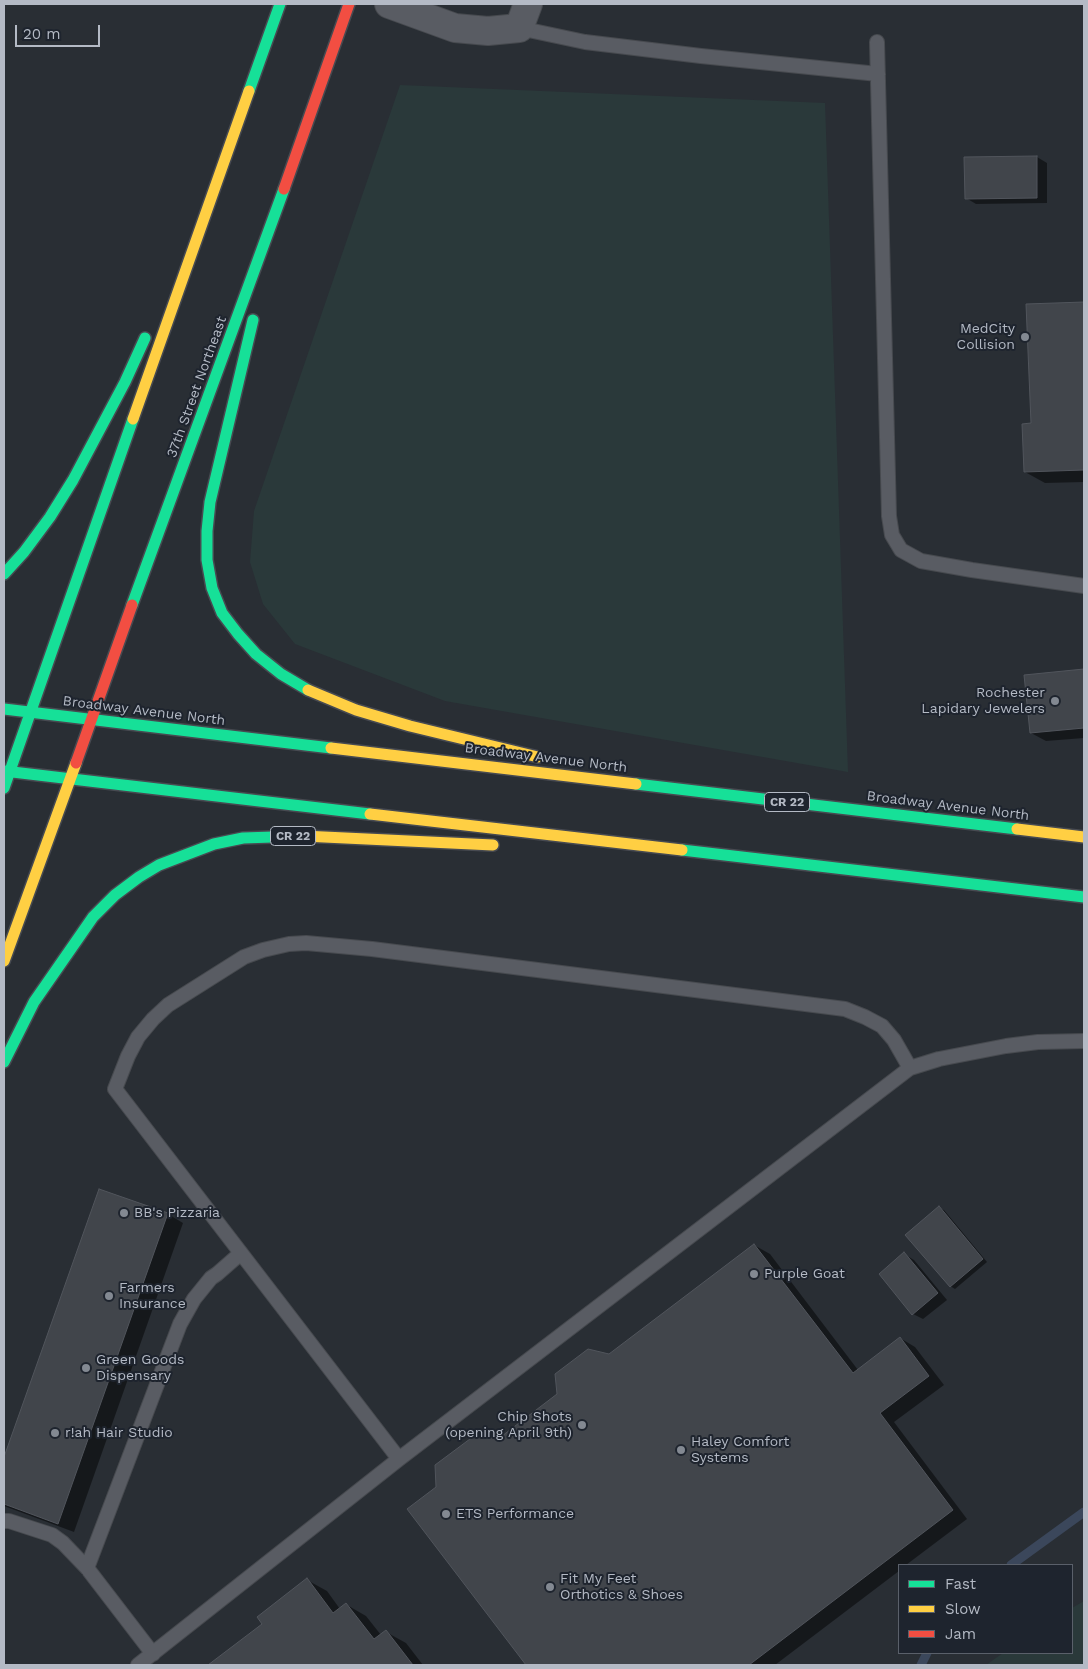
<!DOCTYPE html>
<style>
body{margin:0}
#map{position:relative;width:1088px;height:1669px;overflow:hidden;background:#292e34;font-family:"Work Sans",sans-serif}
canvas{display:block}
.frame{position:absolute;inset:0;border:5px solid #b4bac5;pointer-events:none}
.legend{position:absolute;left:898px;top:1564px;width:175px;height:90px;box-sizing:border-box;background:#1e242e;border:1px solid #5a606a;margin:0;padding:6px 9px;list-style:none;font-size:15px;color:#b4bac5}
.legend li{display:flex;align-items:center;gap:10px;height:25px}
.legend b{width:25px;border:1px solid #5a606a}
.scale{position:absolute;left:15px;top:25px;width:85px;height:22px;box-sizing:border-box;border:2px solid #b4bac5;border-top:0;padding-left:6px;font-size:15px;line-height:18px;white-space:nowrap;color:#b4bac5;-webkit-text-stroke:4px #1e242e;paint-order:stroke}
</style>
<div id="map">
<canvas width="1088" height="1669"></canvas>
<div class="frame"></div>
<ul class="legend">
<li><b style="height:6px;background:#16e098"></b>Fast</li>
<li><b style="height:6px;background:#ffcf43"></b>Slow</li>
<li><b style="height:6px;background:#f24e42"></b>Jam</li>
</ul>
<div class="scale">20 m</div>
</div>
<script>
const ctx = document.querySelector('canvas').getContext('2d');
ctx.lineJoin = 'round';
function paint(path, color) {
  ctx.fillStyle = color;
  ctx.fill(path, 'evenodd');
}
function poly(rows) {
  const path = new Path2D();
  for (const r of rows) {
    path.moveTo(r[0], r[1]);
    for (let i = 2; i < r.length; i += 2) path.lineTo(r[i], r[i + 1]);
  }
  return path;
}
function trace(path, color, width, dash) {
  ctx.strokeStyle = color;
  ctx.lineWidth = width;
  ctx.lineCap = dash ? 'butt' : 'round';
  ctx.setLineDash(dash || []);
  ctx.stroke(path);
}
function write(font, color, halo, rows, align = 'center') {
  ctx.font = font + ' "Work Sans",sans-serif';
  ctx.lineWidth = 4;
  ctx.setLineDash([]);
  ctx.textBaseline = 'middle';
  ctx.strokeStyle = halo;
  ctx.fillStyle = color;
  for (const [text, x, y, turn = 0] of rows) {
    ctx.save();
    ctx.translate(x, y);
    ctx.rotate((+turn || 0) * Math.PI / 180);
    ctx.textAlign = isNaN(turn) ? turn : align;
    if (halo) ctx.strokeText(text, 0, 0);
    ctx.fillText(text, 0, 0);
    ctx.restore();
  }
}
const green = poly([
 [400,85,825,103,848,772,445,701,295,644,263,604,250,562,254,511],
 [1084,1601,1084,1665,986,1665,1003,1653,1072,1653,1072,1608]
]);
const shadow = poly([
 [1037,157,1047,163,1047,203,976,204,966,198],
 [1084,303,1084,482,1045,483,1025,472,1032,424,1027,305],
 [1084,670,1084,738,1046,741,1031,733,1026,676],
 [99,1190,168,1214,183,1223,74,1532,4,1506,4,1460],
 [939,1208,944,1210,987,1262,955,1289,950,1286],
 [754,1245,770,1254,858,1370,900,1338,915,1347,944,1385,894,1422,967,1519,906,1565,899,1565,899,1571,775,1665,527,1665,409,1509],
 [904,1254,914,1260,947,1300,923,1319,913,1314],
 [307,1580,327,1591,340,1609,347,1605,366,1616,381,1635,386,1632,406,1643,423,1665,210,1665,264,1624]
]);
const stream = poly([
 [1011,1565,1084,1512],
 [921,1665,927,1653]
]);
const building = poly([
 [1037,156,1037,198,965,199,964,157,1037,156],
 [1084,302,1084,470,1024,472,1022,424,1031,423,1026,304,1084,302],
 [1084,669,1084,728,1030,733,1024,675,1084,669],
 [99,1189,168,1213,58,1524,4,1504,4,1457,99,1189],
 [939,1206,983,1259,950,1287,905,1235,939,1206],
 [754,1244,853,1373,900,1337,929,1376,880,1413,953,1510,749,1665,526,1665,407,1509,436,1487,435,1465,478,1433,502,1436,557,1394,555,1374,588,1349,609,1354,754,1244],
 [904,1252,938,1293,912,1315,879,1274,904,1252],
 [307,1578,333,1613,346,1603,374,1639,386,1630,413,1665,208,1665,262,1624,257,1617,307,1578]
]);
const lane = poly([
 [519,28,585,42,701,56,878,74],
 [877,42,889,516,892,535,901,550,921,561,972,570,1084,586],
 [399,1459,115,1089,128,1056,138,1037,153,1019,168,1005,244,957,263,950,289,944,306,943,372,949,845,1009,865,1017,882,1026,894,1040,910,1068],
 [4,1521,9,1521,52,1535,63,1543,87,1568,153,1654],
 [87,1568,180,1324,194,1299,211,1278,217,1274,241,1253],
 [138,1665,399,1459,910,1068,939,1059,1006,1046,1038,1042,1084,1041]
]);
const street = poly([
 [389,4,455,28,488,31,519,28,528,4]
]);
const fast = poly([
 [249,91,280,4],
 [253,320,210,502,207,531,207,560,212,588,222,613,238,634,256,654,281,674,308,690],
 [4,574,24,552,50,517,73,480,125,382,145,338],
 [132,605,284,189],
 [4,709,331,748],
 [4,771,370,814],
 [636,784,1017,829],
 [4,788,133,419],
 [682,850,1084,897],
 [4,1062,34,1002,93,917,115,895,139,877,159,865,214,844,243,838,303,836]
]);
const slow = poly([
 [133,419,249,91],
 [308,690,356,710,410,726,538,757],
 [331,748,636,784],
 [370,814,682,850],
 [1017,829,1084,837],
 [303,836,493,845],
 [4,961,76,763]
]);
const jam = poly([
 [284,189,349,4],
 [76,763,132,605]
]);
const markers = [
 [1025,337,5,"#838992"],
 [1055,701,5,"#838992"],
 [124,1213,5,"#838992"],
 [754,1274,5,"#838992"],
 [109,1296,5,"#838992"],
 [86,1368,5,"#838992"],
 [582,1425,5,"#838992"],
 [55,1433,5,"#838992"],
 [681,1450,5,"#838992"],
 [446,1514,5,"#838992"],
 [550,1587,5,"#838992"]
];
const shields = [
 [787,802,45],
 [293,836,45]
];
const shieldNames = [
 ["CR 22",787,802],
 ["CR 22",293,836]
];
const poiNames = [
 ["MedCity",1015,329,"right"],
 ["Collision",1015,345,"right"],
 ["Rochester",1045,693,"right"],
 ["Lapidary Jewelers",1045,709,"right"],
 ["BB's Pizzaria",134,1213],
 ["Purple Goat",764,1274],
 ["Farmers",119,1288],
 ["Insurance",119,1304],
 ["Green Goods",96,1360],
 ["Dispensary",96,1376],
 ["Chip Shots",572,1417,"right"],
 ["(opening April 9th)",572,1433,"right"],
 ["r!ah Hair Studio",65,1433],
 ["Haley Comfort",691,1442],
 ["Systems",691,1458],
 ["ETS Performance",456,1514],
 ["Fit My Feet",560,1579],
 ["Orthotics & Shoes",560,1595]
];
const streetNames = [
 ["37th Street Northeast",197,387,-70],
 ["Broadway Avenue North",144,711,7],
 ["Broadway Avenue North",546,758,7],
 ["Broadway Avenue North",948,806,7]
];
paint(green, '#2a393a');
paint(shadow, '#0007');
trace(stream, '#3b475b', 9);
paint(building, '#41454b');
trace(building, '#51555c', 1);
trace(lane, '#474a4f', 16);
trace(street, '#474a4f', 30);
trace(fast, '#474a51', 14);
trace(slow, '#474a51', 14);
trace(jam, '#474a51', 14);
trace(lane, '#595c63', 14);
trace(street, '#595c63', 28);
trace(fast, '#16e098', 11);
trace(slow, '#ffcf43', 11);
trace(jam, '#f24e42', 11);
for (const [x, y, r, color] of markers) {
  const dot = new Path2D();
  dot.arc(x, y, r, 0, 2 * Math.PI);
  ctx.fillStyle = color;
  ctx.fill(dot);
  trace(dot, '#1e242e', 2);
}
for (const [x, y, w] of shields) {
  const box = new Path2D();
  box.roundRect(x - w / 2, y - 9.5, w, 19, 4);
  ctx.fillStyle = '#1e242e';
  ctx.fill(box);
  trace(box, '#b4bac5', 1);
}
write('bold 12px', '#b4bac5', null, shieldNames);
write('14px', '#b4bac5', '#1e242e', poiNames, 'left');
write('14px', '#b4bac5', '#1e242e', streetNames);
</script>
